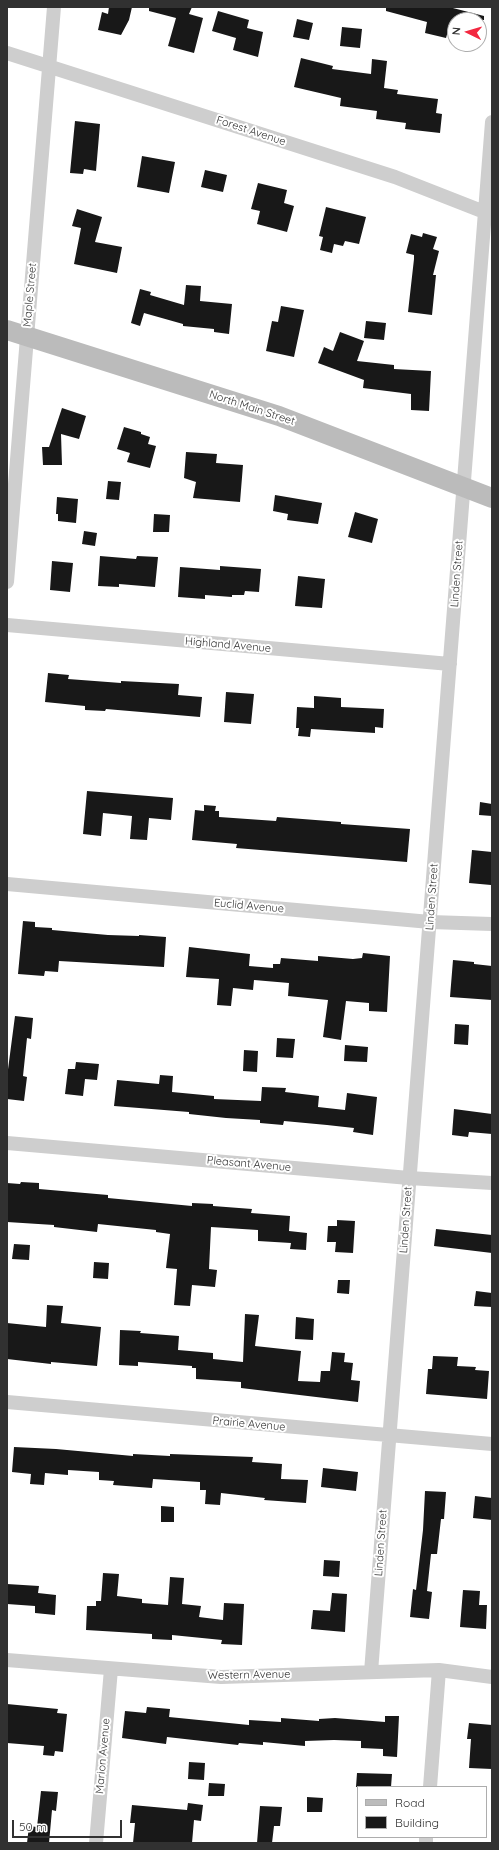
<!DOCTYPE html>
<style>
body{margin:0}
#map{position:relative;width:499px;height:1850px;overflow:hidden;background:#fff;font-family:Quicksand,sans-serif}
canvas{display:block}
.frame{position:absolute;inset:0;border:8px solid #313131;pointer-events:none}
.legend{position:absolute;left:357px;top:1786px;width:130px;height:52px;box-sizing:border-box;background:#fff;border:1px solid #adadad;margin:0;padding:5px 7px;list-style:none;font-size:12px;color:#313131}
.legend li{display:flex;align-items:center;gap:8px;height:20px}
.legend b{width:20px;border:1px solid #adadad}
.north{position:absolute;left:447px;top:12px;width:40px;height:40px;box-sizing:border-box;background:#fff;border:1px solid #adadad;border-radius:50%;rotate:275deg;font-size:11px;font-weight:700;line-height:16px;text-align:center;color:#313131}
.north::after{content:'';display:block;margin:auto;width:14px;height:18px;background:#f32840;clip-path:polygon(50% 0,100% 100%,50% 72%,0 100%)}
.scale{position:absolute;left:12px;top:1820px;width:110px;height:18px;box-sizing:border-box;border:2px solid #313131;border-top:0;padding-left:5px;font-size:12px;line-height:14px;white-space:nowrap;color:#313131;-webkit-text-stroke:3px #fff;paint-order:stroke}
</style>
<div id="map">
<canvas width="499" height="1850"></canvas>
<div class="frame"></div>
<ul class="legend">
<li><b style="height:5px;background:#bbb"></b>Road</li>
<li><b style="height:11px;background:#181818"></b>Building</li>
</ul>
<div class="north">N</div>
<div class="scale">50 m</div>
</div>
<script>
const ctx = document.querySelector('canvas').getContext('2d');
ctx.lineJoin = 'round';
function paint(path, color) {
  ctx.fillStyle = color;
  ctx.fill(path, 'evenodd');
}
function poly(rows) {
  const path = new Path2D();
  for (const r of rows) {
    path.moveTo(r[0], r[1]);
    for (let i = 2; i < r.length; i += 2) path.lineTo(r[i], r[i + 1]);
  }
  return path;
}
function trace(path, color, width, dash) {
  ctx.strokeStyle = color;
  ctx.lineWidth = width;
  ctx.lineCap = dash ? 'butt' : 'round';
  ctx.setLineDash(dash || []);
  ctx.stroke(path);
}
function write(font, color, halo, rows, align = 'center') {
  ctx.font = font + ' Quicksand,sans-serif';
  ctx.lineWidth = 4;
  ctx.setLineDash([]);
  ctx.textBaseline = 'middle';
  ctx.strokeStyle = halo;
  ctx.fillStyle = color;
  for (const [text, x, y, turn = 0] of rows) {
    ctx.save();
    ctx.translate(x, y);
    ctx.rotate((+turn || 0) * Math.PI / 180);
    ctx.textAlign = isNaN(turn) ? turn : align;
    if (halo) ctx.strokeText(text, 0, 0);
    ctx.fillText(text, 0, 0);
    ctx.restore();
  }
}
const building = poly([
 [109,7,132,7,129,20,121,35,98,30,102,12,108,14],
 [149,7,192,7,189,14,203,18,194,53,168,46,176,18,149,11],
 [386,7,449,7,484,16,484,20,455,20,455,33,448,31,446,38,425,33,427,22,386,11],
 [218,11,249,20,247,28,263,32,258,57,233,50,236,38,212,31],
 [297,19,313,23,309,40,293,37],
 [342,27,362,29,360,48,340,46],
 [301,58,333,66,332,69,371,74,372,59,387,61,384,88,398,90,397,94,438,99,436,113,442,114,440,133,405,129,406,123,376,119,377,111,340,106,341,98,294,87],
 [75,121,100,124,96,171,84,169,83,174,70,173],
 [142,156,175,162,169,193,137,187],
 [205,170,227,175,223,192,201,187],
 [258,183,287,190,284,203,294,206,287,232,257,224,260,211,251,209],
 [326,207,366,217,359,244,345,241,343,246,334,244,332,253,320,250,323,237,319,236],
 [77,209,102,217,95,242,122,247,117,273,74,264,81,228,72,226],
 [423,233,437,237,433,249,439,251,433,275,436,275,432,315,408,312,414,259,414,255,406,253,411,234,422,237],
 [186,285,201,286,200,301,232,304,229,334,214,332,214,329,183,326,183,324,144,313,140,326,131,323,140,289,151,292,150,295,184,305],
 [281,306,304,310,294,357,266,351,272,321,278,322],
 [366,321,386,323,384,340,364,338],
 [340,332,364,341,357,361,394,365,394,369,431,371,429,411,411,410,411,394,363,388,364,380,318,363,324,347,333,351],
 [62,408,86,416,79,439,61,434,62,465,43,465,42,447,49,447],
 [124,427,141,432,141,434,150,437,148,444,156,446,150,468,127,462,130,453,117,449],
 [186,452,217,454,216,463,243,465,240,502,193,498,196,482,184,478],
 [108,481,121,482,119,500,106,499],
 [275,495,322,503,318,524,287,520,288,514,273,511],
 [57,497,78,499,76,523,58,521,58,514,56,514],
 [355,512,378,519,372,543,348,537],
 [154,514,170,515,169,532,153,532],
 [84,531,97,533,95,546,82,544],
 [100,556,136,559,137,556,158,557,155,587,119,584,119,587,98,586],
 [52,561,73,563,70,592,50,590],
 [220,566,261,569,259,592,245,591,244,595,232,595,232,597,205,595,205,599,178,597,180,567,220,570],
 [298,576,325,579,322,608,295,606],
 [48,673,69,675,68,679,121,683,121,681,179,684,178,695,202,697,200,717,106,709,105,711,85,710,85,706,45,702],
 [226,692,254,694,251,724,224,722],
 [314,696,341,698,341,707,384,709,383,728,375,727,375,733,311,729,310,737,298,736,299,728,296,728,297,707,314,708],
 [87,791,173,798,171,820,149,818,147,840,130,839,132,816,103,813,101,836,83,834],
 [480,802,492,804,492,816,479,815],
 [204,805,216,806,215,811,219,811,219,817,276,821,277,817,341,822,341,824,410,829,407,862,236,848,237,844,192,840,195,810,204,811],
 [472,850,492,852,491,885,469,883],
 [23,921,35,922,35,927,52,928,52,930,108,935,139,936,139,935,166,937,164,967,59,961,58,972,45,971,44,976,18,974],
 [189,947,250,954,249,966,273,968,273,964,280,964,281,958,318,961,318,956,353,959,362,958,363,953,390,956,387,1012,369,1011,369,1003,346,1001,341,1040,323,1037,328,1000,288,996,289,983,254,980,253,990,233,988,231,1006,217,1005,219,979,186,977],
 [453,960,474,962,474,964,492,966,492,1000,450,997],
 [15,1016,33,1018,31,1039,27,1038,23,1076,27,1077,24,1101,7,1099,7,1077],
 [455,1024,469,1025,468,1045,454,1044],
 [277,1038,295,1039,293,1058,276,1057],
 [345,1045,368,1047,367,1062,344,1061],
 [244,1050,258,1051,257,1072,243,1071],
 [76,1062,99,1064,97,1080,85,1079,83,1096,65,1094,68,1069,75,1069],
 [160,1075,173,1076,172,1092,214,1096,214,1099,261,1101,262,1087,286,1088,285,1092,319,1096,318,1107,345,1110,347,1093,377,1097,373,1135,353,1132,354,1128,327,1125,284,1121,283,1125,260,1123,260,1120,226,1118,189,1114,189,1112,114,1106,117,1080,159,1084],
 [454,1109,492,1114,492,1134,469,1132,468,1137,452,1135],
 [21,1182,39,1183,39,1189,108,1195,108,1198,192,1206,192,1203,213,1204,213,1206,252,1209,251,1213,290,1216,289,1231,307,1233,306,1250,290,1249,291,1243,258,1241,258,1230,211,1227,209,1269,217,1270,215,1287,192,1285,190,1306,174,1305,177,1269,166,1268,170,1234,156,1232,156,1230,98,1224,97,1232,54,1227,54,1225,7,1222,7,1183,20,1184],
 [337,1220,355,1221,353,1253,335,1252,336,1242,327,1242,328,1226,337,1226],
 [436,1229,492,1235,492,1253,434,1246],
 [14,1244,30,1245,29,1260,12,1259],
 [94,1262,109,1263,108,1279,93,1278],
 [338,1280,350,1280,349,1294,337,1293],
 [476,1291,492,1293,492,1307,474,1306],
 [47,1305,63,1306,61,1323,101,1327,97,1366,51,1362,51,1364,7,1359,7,1323,46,1327],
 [245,1314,259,1315,255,1346,301,1351,298,1381,320,1382,321,1371,330,1371,332,1352,345,1353,344,1362,353,1363,351,1380,360,1381,358,1402,241,1388,241,1382,196,1379,196,1368,192,1368,192,1366,138,1362,138,1366,119,1365,120,1330,141,1331,140,1333,179,1336,178,1350,213,1353,213,1359,243,1362],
 [296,1317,314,1319,313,1340,295,1339],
 [433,1356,458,1357,457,1366,476,1367,475,1370,489,1371,487,1399,426,1394,428,1369,432,1369],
 [14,1447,56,1449,133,1456,133,1454,170,1456,170,1454,253,1457,252,1462,282,1464,281,1479,308,1480,306,1503,264,1500,265,1498,221,1493,220,1505,205,1504,206,1490,200,1490,200,1482,153,1479,152,1488,113,1485,114,1481,99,1480,99,1472,68,1470,68,1475,45,1473,44,1485,30,1484,31,1474,12,1472],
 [323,1468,358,1472,356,1491,321,1487],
 [425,1491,446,1492,444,1519,441,1519,437,1554,431,1554,427,1591,432,1592,429,1619,410,1617,413,1589,416,1590,423,1530],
 [475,1496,492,1498,492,1520,473,1518],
 [161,1506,174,1507,174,1522,161,1522],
 [324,1560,340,1561,339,1577,323,1576],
 [103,1573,119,1574,117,1596,142,1599,142,1603,168,1605,170,1577,184,1578,182,1604,201,1606,199,1617,223,1620,224,1603,244,1604,242,1645,221,1644,222,1640,172,1635,172,1640,152,1639,152,1634,86,1630,87,1606,96,1606,96,1601,101,1601],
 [7,1584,39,1586,38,1593,56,1595,55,1615,35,1613,35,1606,7,1604],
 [463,1590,480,1591,479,1605,487,1605,486,1629,460,1627],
 [332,1593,347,1594,345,1632,311,1629,313,1610,330,1611],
 [7,1704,58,1709,57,1713,67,1714,63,1752,55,1751,54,1756,43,1755,44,1746,7,1743],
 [147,1707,170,1709,169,1717,249,1725,249,1720,281,1722,281,1718,319,1721,319,1719,335,1718,385,1722,385,1716,399,1716,397,1757,383,1756,383,1749,361,1748,361,1741,334,1740,305,1741,305,1746,263,1742,263,1745,239,1743,238,1745,167,1737,166,1744,122,1738,125,1711,146,1713],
 [469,1723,492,1725,492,1769,469,1768,471,1739,467,1739],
 [189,1762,205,1763,204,1780,188,1779],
 [357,1773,392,1774,391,1787,356,1787],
 [209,1783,225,1784,224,1796,208,1796],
 [41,1791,58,1792,56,1811,52,1810,49,1843,27,1843,29,1826,37,1827],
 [307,1797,323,1798,322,1812,307,1812],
 [188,1803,203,1805,201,1821,194,1820,192,1843,133,1843,135,1823,130,1823,132,1805,187,1810],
 [260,1806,282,1807,280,1826,274,1826,272,1843,257,1843]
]);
const street = poly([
 [7,53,395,177,492,215],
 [7,582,54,7],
 [7,625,450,664],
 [7,884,430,922,492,924],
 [7,1143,409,1178,492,1183],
 [7,1402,492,1444],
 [7,1660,221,1677,439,1670,492,1677],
 [371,1672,492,122],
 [430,1787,439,1670],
 [96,1843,111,1669],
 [426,1843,426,1837]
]);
const secondary = poly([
 [7,330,279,416,492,498]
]);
const streetNames = [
 ["Forest Avenue",251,131,18],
 ["Maple Street",30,295,-85],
 ["North Main Street",252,408,18],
 ["Linden Street",457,574,-86],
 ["Highland Avenue",228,645,5],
 ["Linden Street",432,897,-86],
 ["Euclid Avenue",249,906,5],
 ["Pleasant Avenue",249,1164,5],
 ["Linden Street",406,1220,-86],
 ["Prairie Avenue",249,1424,5],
 ["Linden Street",381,1543,-86],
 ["Western Avenue",249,1675,-1],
 ["Marion Avenue",103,1756,-85]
];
paint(building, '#181818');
trace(street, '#cecece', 14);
trace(secondary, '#bbb', 20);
write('11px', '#313131', '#fff', streetNames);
</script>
